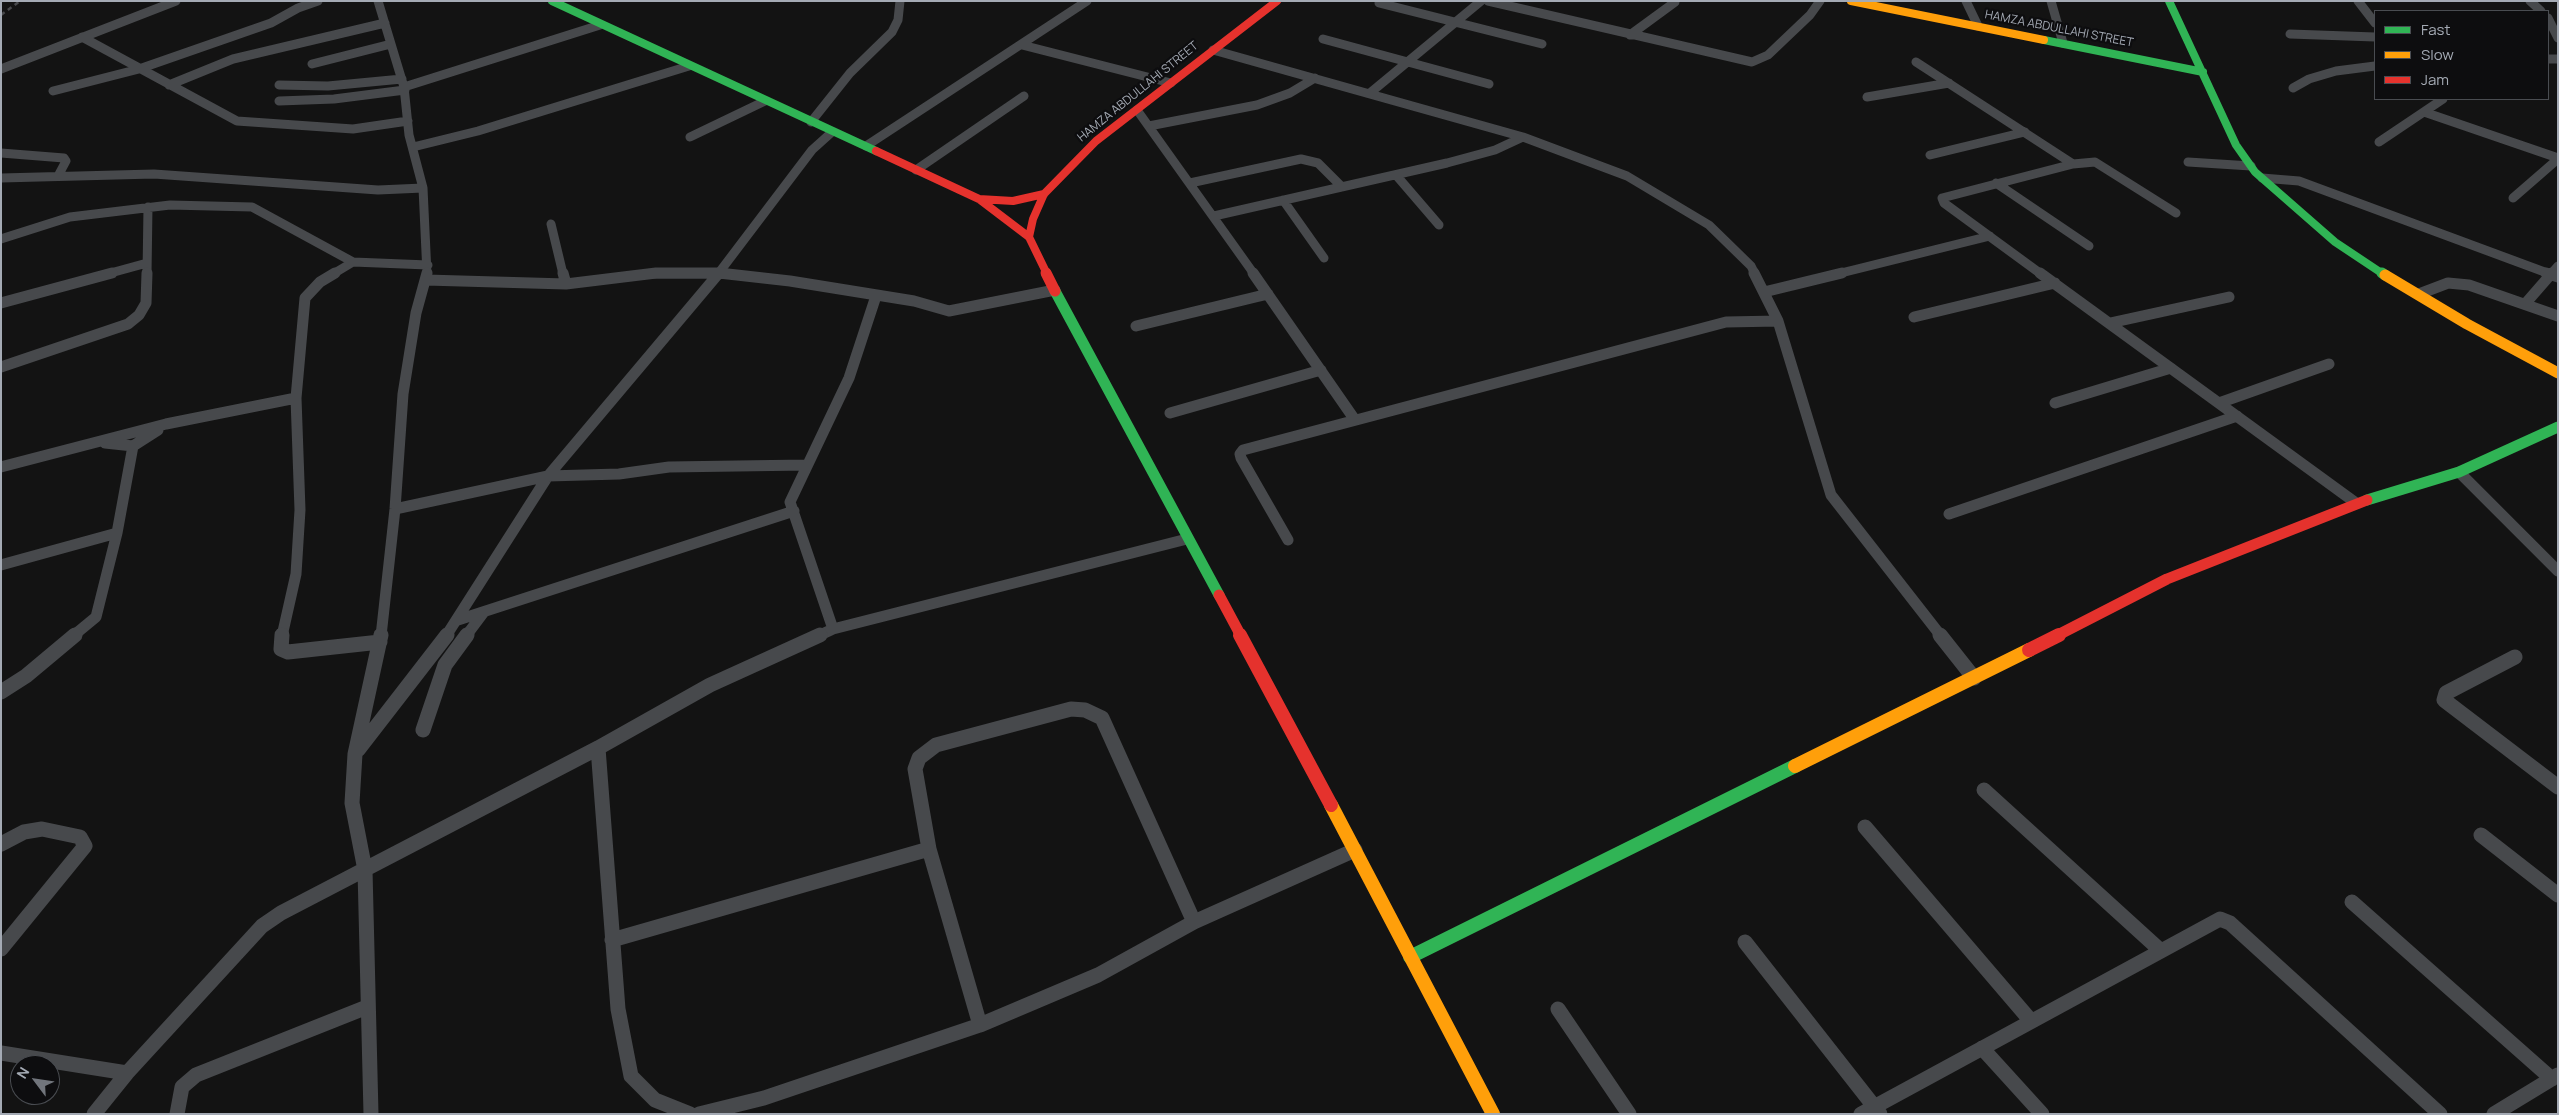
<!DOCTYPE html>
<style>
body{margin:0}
#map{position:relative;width:2559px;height:1115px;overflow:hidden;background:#131313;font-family:Manrope,sans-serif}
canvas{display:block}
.frame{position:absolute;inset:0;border:2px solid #a4aab4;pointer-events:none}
.legend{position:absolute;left:2374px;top:10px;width:175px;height:90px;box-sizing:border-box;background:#0d0d0f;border:1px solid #494c51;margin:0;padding:6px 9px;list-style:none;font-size:15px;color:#a4aab4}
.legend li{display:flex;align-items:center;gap:10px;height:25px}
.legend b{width:25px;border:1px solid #494c51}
.north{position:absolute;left:10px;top:1055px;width:50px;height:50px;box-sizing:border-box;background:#0d0d0f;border:1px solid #494c51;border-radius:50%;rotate:301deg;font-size:14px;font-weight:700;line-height:20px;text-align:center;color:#a4aab4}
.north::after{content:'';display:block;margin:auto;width:18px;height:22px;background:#71757c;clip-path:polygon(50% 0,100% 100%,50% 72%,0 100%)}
</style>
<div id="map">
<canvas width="2559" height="1115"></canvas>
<div class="frame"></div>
<ul class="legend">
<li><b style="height:6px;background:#30b455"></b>Fast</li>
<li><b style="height:6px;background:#ff9f0a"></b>Slow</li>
<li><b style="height:6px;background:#e5322d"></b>Jam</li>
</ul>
<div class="north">N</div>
</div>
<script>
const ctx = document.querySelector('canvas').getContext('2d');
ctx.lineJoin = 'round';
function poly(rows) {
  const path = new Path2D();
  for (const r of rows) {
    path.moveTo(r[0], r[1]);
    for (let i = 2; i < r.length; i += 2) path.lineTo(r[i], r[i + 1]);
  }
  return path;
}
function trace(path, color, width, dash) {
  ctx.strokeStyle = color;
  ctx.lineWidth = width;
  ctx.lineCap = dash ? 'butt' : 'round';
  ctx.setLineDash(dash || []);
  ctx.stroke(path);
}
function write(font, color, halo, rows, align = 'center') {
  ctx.font = font + ' Manrope,sans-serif';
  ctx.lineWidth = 4.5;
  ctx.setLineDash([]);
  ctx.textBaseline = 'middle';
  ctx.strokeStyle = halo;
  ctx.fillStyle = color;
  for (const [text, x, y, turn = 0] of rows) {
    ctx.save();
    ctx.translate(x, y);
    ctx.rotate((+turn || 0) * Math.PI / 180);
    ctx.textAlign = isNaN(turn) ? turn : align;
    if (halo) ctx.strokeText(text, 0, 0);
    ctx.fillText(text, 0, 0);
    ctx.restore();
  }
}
const streetFar2 = poly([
 [378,1,404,87,409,135,423,188,427,274],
 [1488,1,1752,62,1768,55,1810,15,1820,1],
 [1966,1,1978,26],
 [2051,1,2063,43],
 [2358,1,2375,23],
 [2530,1,2541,11],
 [1379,3,1542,44],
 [2548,18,2558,38],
 [2290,34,2375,37],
 [1630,35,1675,2],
 [82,37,237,121,353,129,408,121],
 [1323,39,1489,84],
 [1022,45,1171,83],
 [1213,50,1523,137,1627,176,1709,225,1751,266,1755,274],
 [2548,59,2558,59],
 [1916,62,2073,164],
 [312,64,391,44],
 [1,69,176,1],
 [169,85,233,59,385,23],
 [279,85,328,86,402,79],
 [404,87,600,25],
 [2293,88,2309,79,2336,71,2375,66],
 [53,91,139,69,271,23,298,8,318,1],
 [1370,93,1481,1],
 [1867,97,1949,83],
 [279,101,334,99,405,90],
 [1137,110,1254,274],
 [2424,112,2558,158],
 [811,122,850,73,892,32,898,20,900,1],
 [1149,126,1257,105,1290,93,1315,78],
 [690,137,765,101],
 [2379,142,2443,99],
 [866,146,1087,1],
 [413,147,478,131,689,66],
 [1,153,64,158,66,161,58,176],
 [1930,155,2025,132],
 [2188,162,2251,166],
 [916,170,1024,96],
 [1396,175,1439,225],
 [1,178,154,174,378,190,423,188],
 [2262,178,2299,181,2550,274],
 [1190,183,1301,159,1318,163,1342,187],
 [1996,183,2089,246],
 [2513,198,2558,159],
 [1283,200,1324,258],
 [1214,216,1447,163,1495,150,1523,137],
 [551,224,563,274],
 [1,239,70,217,170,205,252,207,353,262,428,265],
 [107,274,147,263],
 [147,274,148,207],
 [333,274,353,262],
 [648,274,727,274],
 [718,274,812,150,832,132],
 [1837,274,1990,236],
 [2041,274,1944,203,1942,198,2073,164,2095,162,2176,213],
 [2551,274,2558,266]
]);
const streetFar1 = poly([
 [563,273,566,284],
 [1253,273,1355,420],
 [1754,273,1778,321,1831,495,1941,636],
 [2040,273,2356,503],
 [2546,273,2558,277],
 [426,280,566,284,656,273,719,273,790,281,914,301,949,311,1055,290],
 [1764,292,1842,273],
 [2419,294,2448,283,2469,285,2558,316],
 [1,303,112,273],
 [2525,304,2552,273],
 [1914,317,2055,283],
 [2110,323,2229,297],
 [1136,326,1268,294],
 [1,367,128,324,139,315,146,303,147,273],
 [2055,403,2171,368],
 [2219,403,2329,364],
 [1170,413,1321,370],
 [105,443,133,446,158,430],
 [1,467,166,424,296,398],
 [2459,472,2558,571],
 [395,509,548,476,619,474,669,467,806,465],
 [1949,514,2237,416],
 [1288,540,1241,458,1240,454,1243,450,1726,322,1778,321],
 [1,565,117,533,133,446],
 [458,620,794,511],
 [833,629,790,502,849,378,876,296],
 [73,636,96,617,117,533],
 [282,636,296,574,300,510,296,398,305,298,320,282,335,273],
 [381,636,395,509,403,394,416,313,427,273],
 [446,636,548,476,719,273],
 [466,636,484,612],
 [818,636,833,629,1187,539]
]);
const street = poly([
 [282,635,281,649,288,652,380,642],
 [1940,635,1974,678],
 [2515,657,2446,693,2444,700,2558,787],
 [1,692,26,676,75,635],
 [423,730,445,665,467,635],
 [598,748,618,1009,631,1076,655,1100,690,1114],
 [358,750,447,635],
 [1984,790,2160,950],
 [1865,827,2031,1021],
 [2481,835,2558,895],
 [1,844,24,832,42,829,80,837,85,846,1,949],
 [2352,902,2552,1079],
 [612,940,929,849],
 [1745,942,1880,1114],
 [1558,1009,1629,1114],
 [980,1025,929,849,915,769,919,758,936,745,1071,709,1085,710,1102,718,1194,922],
 [1982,1048,2042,1114],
 [1,1053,127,1073],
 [94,1114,127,1073,262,926,281,913,598,748,710,685,820,635],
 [177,1114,182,1087,196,1075,367,1007],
 [371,1114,365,870,352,803,355,754,381,635],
 [699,1114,764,1098,980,1025,1098,975,1194,922,1355,850],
 [1861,1114,2220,919,2230,923,2440,1114],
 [2494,1114,2558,1075]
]);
const fastFar2 = poly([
 [552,1,876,151],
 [2169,1,2236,145,2255,172,2335,242,2383,274],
 [2044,40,2203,72]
]);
const fastFar1 = poly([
 [2382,273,2385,275],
 [1055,291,1219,595],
 [2367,500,2459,472,2558,427]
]);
const fast = poly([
 [1410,957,1795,766]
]);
const slowFar2 = poly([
 [1851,1,2044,40]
]);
const slowFar1 = poly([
 [2385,275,2467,324,2558,373]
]);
const slow = poly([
 [1795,766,2029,650],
 [1331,805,1493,1114]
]);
const jamFar2 = poly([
 [876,151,979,199,1029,237,1047,274],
 [979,199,1013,201,1044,194],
 [1029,237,1033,219,1044,194,1096,141,1277,1]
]);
const jamFar1 = poly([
 [1046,273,1055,291],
 [1219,595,1241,636],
 [2056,636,2167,579,2367,500]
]);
const jam = poly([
 [1240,635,1331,805],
 [2029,650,2059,635]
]);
const rail = poly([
 [1,15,20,1]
]);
const farStreetnames = [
 ["HAMZA ABDULLAHI STREET",2059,29,11],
 ["HAMZA ABDULLAHI STREET",1138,92,-39]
];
trace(streetFar2, '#47494c', 9);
trace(streetFar1, '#47494c', 11);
trace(street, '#47494c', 15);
trace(fastFar2, '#30b455', 8);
trace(fastFar1, '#30b455', 11);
trace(fast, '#30b455', 14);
trace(slowFar2, '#ff9f0a', 8);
trace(slowFar1, '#ff9f0a', 11);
trace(slow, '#ff9f0a', 14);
trace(jamFar2, '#e5322d', 8);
trace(jamFar1, '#e5322d', 11);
trace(jam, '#e5322d', 14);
trace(rail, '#48494c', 2.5, [4.5, 4]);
write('12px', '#a4aab4', '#0d0d0f', farStreetnames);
</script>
